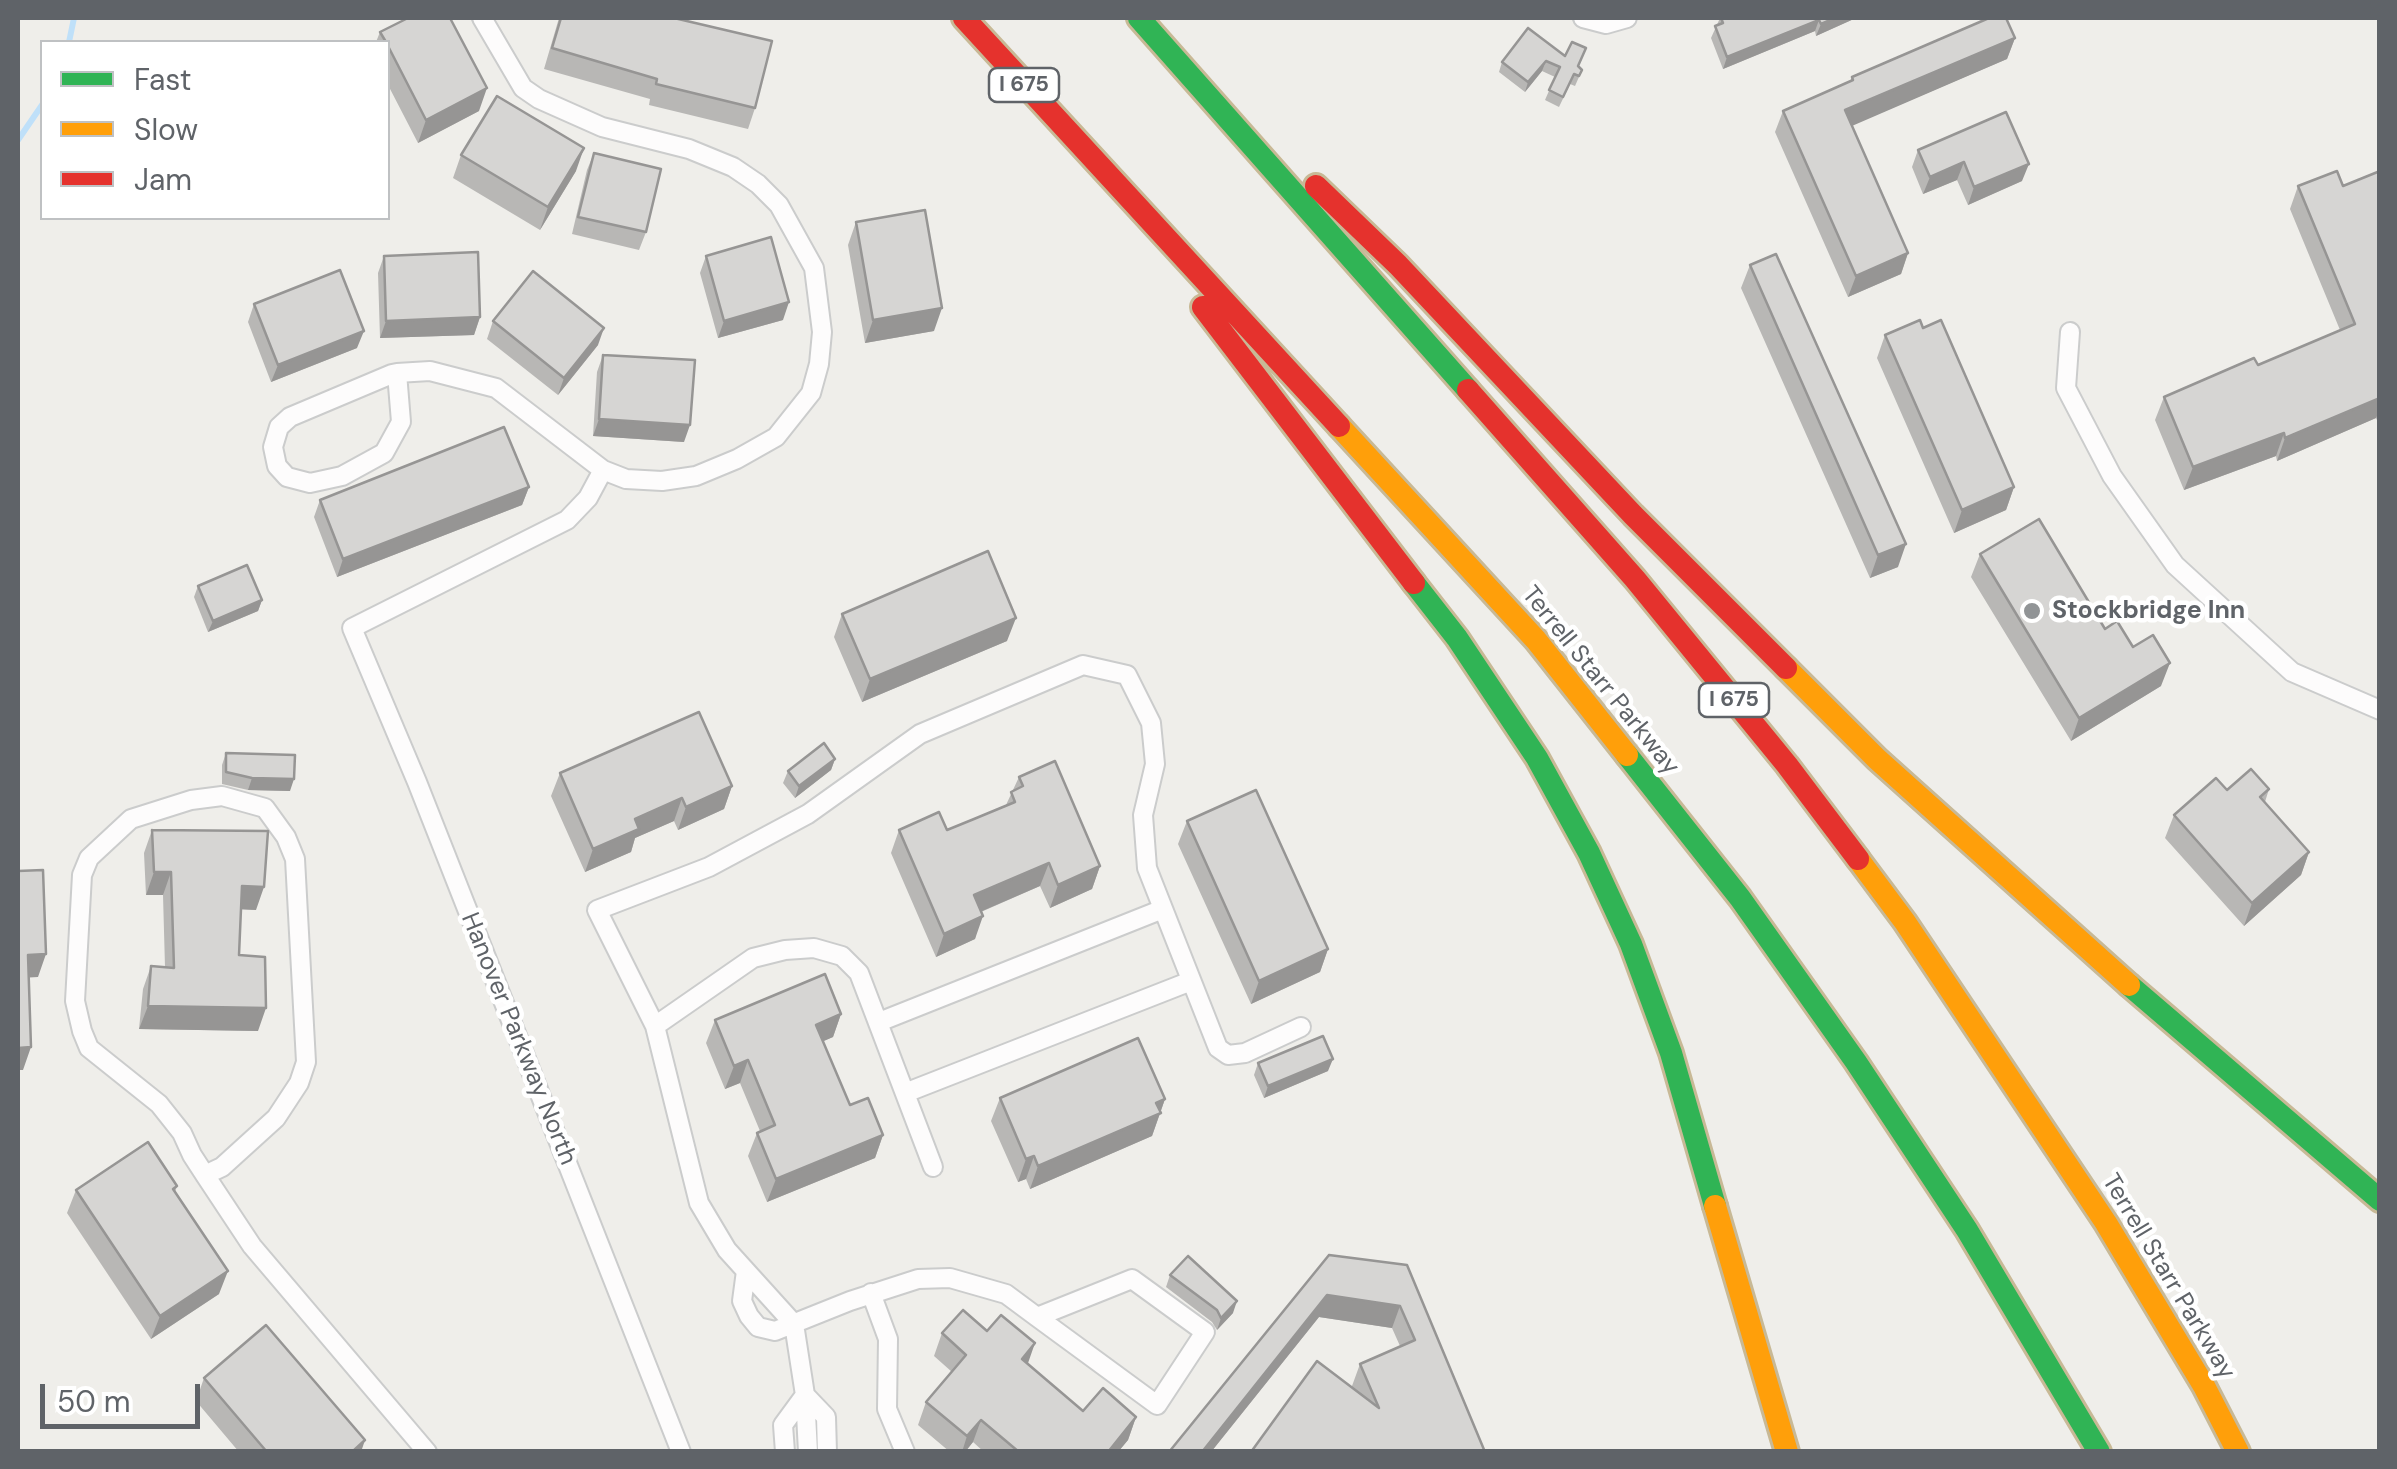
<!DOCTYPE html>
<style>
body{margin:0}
#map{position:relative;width:2397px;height:1469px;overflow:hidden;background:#efeeea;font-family:"DM Sans",sans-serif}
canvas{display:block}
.frame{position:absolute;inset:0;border:20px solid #5f6368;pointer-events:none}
.legend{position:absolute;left:40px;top:40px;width:350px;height:180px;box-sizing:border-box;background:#fff;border:2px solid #bfc1c3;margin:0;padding:12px 18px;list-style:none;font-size:30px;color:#5f6368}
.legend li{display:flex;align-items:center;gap:20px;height:50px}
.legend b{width:50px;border:2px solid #bfc1c3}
.scale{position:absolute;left:40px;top:1384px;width:160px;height:45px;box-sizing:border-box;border:5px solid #5f6368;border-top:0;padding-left:12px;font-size:30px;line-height:35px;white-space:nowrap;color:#5f6368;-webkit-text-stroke:8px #fff;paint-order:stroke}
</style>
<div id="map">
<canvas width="2397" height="1469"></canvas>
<div class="frame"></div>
<ul class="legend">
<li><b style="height:12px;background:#30b455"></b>Fast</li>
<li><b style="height:12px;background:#ff9f0a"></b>Slow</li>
<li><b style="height:12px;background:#e5322d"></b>Jam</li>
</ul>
<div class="scale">50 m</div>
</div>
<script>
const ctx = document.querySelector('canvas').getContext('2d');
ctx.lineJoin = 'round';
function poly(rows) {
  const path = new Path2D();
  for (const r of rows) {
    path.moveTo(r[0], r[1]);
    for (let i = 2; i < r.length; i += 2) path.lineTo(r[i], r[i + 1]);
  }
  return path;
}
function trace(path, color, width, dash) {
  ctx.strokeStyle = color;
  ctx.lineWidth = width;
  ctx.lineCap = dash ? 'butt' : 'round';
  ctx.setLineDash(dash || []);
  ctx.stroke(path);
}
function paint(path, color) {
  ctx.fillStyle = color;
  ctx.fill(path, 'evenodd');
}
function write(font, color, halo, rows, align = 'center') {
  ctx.font = font + ' "DM Sans",sans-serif';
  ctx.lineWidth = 9;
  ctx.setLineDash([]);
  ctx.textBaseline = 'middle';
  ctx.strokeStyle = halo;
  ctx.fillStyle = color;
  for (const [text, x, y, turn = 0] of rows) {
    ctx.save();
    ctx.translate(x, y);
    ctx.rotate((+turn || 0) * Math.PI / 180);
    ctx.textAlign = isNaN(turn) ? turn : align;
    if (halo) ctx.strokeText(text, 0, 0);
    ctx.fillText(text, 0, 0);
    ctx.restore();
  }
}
const stream = poly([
 [69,42,74,18],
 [18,140,42,105]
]);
const street = poly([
 [1583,18,1606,24,1627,18],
 [2070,332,2066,388,2112,476,2175,565,2292,672,2380,710],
 [397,373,401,422,384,453,342,476,310,483,287,477,277,466,273,447,279,427,290,417,392,374,397,373,430,371,496,388,603,470,626,479,662,481,696,476,737,459,776,437,811,393,819,364,822,332,814,268,779,205,758,184,733,167,689,149,602,127,539,99,523,88,482,18],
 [603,470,588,498,567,520,352,628,417,782,681,1452],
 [879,1022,1163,909],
 [655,1026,753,958,785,950,814,948,842,956,859,973,933,1167],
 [905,1093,1191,981],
 [205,1175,222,1167,276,1118,299,1083,306,1062,295,859,286,837,265,808,222,796,191,800,131,819,89,858,82,875,75,1001,82,1031,89,1048,159,1104,182,1133,192,1155,205,1175,252,1246,427,1452],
 [746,1271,742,1301,749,1316,758,1327,775,1331,850,1301,918,1279,950,1278,1006,1294,1037,1317,1157,1405,1205,1332,1132,1279,1037,1317],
 [871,1293,888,1339,887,1409,905,1452],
 [805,1395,826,1417,827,1452],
 [785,1452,783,1425,805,1395],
 [808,1452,805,1395,794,1324,727,1250,699,1203,655,1026,597,910,709,867,808,814,920,734,1083,665,1127,675,1151,723,1155,764,1143,815,1147,868,1218,1048,1228,1055,1245,1053,1301,1027]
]);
const fast = poly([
 [1139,18,1468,390],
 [1414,583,1457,638,1537,758,1589,853,1631,944,1671,1053,1715,1206],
 [1627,755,1740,898,1856,1062,1967,1230,2099,1452],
 [2129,985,2380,1200]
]);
const slow = poly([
 [1339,426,1536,640,1627,755],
 [1786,668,1877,759,2129,985],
 [1858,859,1905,922,2106,1223,2204,1386,2238,1452],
 [1715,1206,1787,1452]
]);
const jam = poly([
 [964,18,1339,426],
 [1316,186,1398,265,1633,515,1786,668],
 [1203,307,1414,583],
 [1468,390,1635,579,1787,765,1858,859]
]);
const wall = poly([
 [559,18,674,18,755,108,748,129,649,105,650,99,544,69],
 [1720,18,1856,18,1816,36,1815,31,1723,69,1711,38],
 [380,32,479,111,418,143,388,85,388,42,376,42],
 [2015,38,2007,59,1852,125,1908,253,1901,274,1848,297,1775,132,1783,111,1850,82,1852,77],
 [1565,56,1582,59,1578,67,1582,70,1575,86,1570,84,1559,107,1545,100,1555,77,1542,71,1525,92,1499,72,1502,62],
 [2006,112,2022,181,1968,205,1957,180,1923,194,1912,167,1918,150],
 [594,153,646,232,639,250,572,234,587,170],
 [461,155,576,171,540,230,453,178],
 [2380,171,2380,426,2376,418,2277,461,2276,456,2184,490,2155,420,2164,397,2258,365,2340,330,2290,209,2298,186,2343,186],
 [856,222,934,331,865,343,848,245],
 [384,256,480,317,474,335,380,338,378,273],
 [706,256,783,320,718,338,700,273],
 [1750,265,1898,567,1870,578,1741,288],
 [254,304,357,348,271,382,248,322],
 [493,321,598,345,558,395,487,339],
 [1923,328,2014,487,2006,510,1954,533,1877,358,1885,335],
 [603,355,684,442,593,436,597,372],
 [529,487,522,505,337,577,314,517,320,500],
 [1980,554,2133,647,2161,686,2071,741,1971,577],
 [198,586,262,600,258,611,208,632,194,597],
 [842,614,1007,641,862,702,834,637],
 [226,753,290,791,248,790,222,784,222,765],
 [835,759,831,770,795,798,783,783,788,771],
 [560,773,732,786,724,809,678,830,674,821,635,838,631,852,585,872,551,796],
 [1019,777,1100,866,1092,889,1050,908,1040,886,981,912,975,939,936,957,891,853,899,830,947,830,1006,805],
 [2269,789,2265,802,2309,852,2301,875,2244,926,2165,838,2174,815,2227,790],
 [1187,821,1328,949,1320,972,1251,1004,1178,844],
 [152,830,256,910,241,909,239,955,258,1031,139,1029,143,989,151,966,165,967,163,895,146,895,144,853],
 [841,1014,833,1037,823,1041,850,1105,883,1135,875,1158,767,1202,748,1156,757,1133,760,1131,740,1083,725,1089,706,1043,715,1020],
 [1258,1063,1328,1071,1264,1098,1254,1075],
 [1000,1098,1165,1099,1152,1136,1030,1189,1026,1179,1018,1182,991,1121],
 [177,1186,175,1192,219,1294,151,1339,67,1213,76,1190],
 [1329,1255,1407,1265,1485,1452,1251,1452,1352,1386,1360,1364,1400,1346,1392,1328,1319,1317,1211,1452,1169,1452],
 [1170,1275,1233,1313,1217,1330,1212,1322,1166,1287],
 [987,1331,1083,1411,1136,1417,1128,1440,1118,1452,984,1452,973,1442,965,1452,950,1452,918,1425,926,1402,952,1372,934,1356,942,1333],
 [204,1378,361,1452,239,1452,196,1401]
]);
const shadedWall = poly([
 [1835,18,1856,18,1816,36,1821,24],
 [1819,20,1815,31,1723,69,1727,57],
 [2015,38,2007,59,1838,132,1845,110],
 [1546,61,1542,71,1525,92,1528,82],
 [487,88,479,111,418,143,426,120],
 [584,148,576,171,540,230,548,207],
 [1964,162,1957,180,1923,194,1930,177],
 [2029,164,2022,181,1968,205,1974,187],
 [1908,253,1901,274,1848,297,1856,276],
 [789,302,783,320,718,338,724,321],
 [942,308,934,331,865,343,873,320],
 [480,317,474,335,380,338,386,321],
 [604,328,598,345,558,395,564,378],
 [364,331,357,348,271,382,278,365],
 [2380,398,2380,410,2376,418,2277,461,2285,438],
 [599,419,690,425,684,442,593,436],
 [2284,433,2276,456,2184,490,2193,467],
 [529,487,522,505,337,577,343,559],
 [2014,487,2006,510,1954,533,1962,510],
 [1906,544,1898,567,1870,578,1878,555],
 [262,600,258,611,208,632,213,621],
 [1016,618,1007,641,862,702,870,679],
 [2170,663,2161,686,2071,741,2079,718],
 [835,759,831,770,795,798,799,786],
 [252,778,294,779,290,791,248,790],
 [732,786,724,809,678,830,686,807],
 [682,798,674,821,635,838,631,852,585,872,593,849,635,819],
 [2309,852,2301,875,2244,926,2252,903],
 [1049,863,1040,886,966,918,974,895],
 [1100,866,1092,889,1050,908,1058,885],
 [154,872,171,872,163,895,146,895],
 [242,886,264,887,256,910,234,909],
 [983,916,975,939,936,957,944,934],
 [1328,949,1320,972,1251,1004,1259,981],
 [46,954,38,977,20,978,28,955],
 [148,1006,266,1008,258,1031,139,1029],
 [841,1014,833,1037,808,1048,816,1025],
 [31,1047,23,1070,18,1070,18,1048],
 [1333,1059,1328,1071,1264,1098,1268,1086],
 [748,1060,740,1083,725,1089,734,1066],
 [1165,1099,1152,1136,1030,1189,1038,1166],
 [883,1135,875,1158,767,1202,776,1179],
 [1034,1156,1026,1179,1018,1182,1026,1159],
 [228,1271,219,1294,151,1339,160,1316],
 [1327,1295,1400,1306,1392,1328,1319,1317,1211,1452,1202,1452],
 [1237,1301,1233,1313,1217,1330,1221,1318],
 [1035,1343,1027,1366,1022,1359],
 [1136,1417,1128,1440,1118,1452,1108,1452],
 [981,1420,973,1442,965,1452,962,1452,967,1436],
 [365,1440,361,1452,352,1452]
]);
const building = poly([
 [408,18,450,18,487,88,426,120,388,46,388,42,386,42,380,32,408,18],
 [561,18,674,18,772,41,755,108,656,84,657,79,552,48,561,18],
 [1721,18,1835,18,1821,24,1819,20,1727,57,1715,26,1723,23,1721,18],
 [1989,18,2006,18,2015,38,1845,110,1908,253,1856,276,1783,111,1853,80,1852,77,1989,18],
 [1528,28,1565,56,1572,42,1586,48,1578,66,1582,70,1579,76,1574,74,1563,97,1549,90,1560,67,1546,61,1528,82,1502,62,1528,28],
 [497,96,584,148,548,207,461,155,497,96],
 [2006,112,2029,164,1974,187,1964,162,1930,177,1918,150,2006,112],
 [594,153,661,169,646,232,578,217,594,153],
 [2337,171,2343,186,2380,171,2380,398,2285,438,2284,433,2193,467,2164,397,2254,358,2258,365,2355,324,2298,186,2337,171],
 [925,210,942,308,873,320,856,222,925,210],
 [771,237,789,302,724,321,706,256,771,237],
 [478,252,480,317,386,321,384,256,478,252],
 [1776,254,1906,544,1878,555,1750,265,1776,254],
 [340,270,364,331,278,365,254,304,340,270],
 [533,271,604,328,564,378,493,321,533,271],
 [1920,320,1923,328,1941,320,2014,487,1962,510,1885,335,1920,320],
 [603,355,695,360,690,425,599,419,603,355],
 [504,427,529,487,343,559,320,500,504,427],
 [2039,519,2105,629,2117,621,2133,647,2153,635,2170,663,2079,718,1980,554,2039,519],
 [988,551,1016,618,870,679,842,614,988,551],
 [247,565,262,600,213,621,198,586,247,565],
 [699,712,732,786,686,807,682,798,635,819,639,829,593,849,560,773,699,712],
 [824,743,835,759,799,786,788,771,824,743],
 [226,753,295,755,294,779,252,778,226,772,226,753],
 [1055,761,1100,866,1058,885,1049,863,974,895,983,916,944,934,899,830,939,812,947,830,974,819,1015,802,1011,792,1023,786,1019,777,1055,761],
 [2251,769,2269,789,2260,797,2309,852,2252,903,2174,815,2216,778,2227,790,2251,769],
 [1256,790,1328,949,1259,981,1187,821,1256,790],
 [152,830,268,831,264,887,242,886,239,955,265,957,266,1008,148,1006,151,966,174,968,171,872,154,872,152,830],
 [43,870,46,954,28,955,31,1047,18,1048,18,871,43,870],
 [825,974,841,1014,816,1025,850,1105,868,1098,883,1135,776,1179,757,1133,775,1125,748,1060,734,1066,715,1020,825,974],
 [1323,1036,1333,1059,1268,1086,1258,1063,1323,1036],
 [1138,1038,1165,1099,1156,1103,1161,1113,1038,1166,1034,1156,1026,1159,1000,1098,1138,1038],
 [148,1142,177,1186,173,1189,228,1271,160,1316,76,1190,148,1142],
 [1329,1255,1407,1265,1485,1452,1251,1452,1317,1361,1379,1408,1360,1364,1415,1340,1400,1306,1327,1295,1202,1452,1169,1452,1329,1255],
 [1188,1256,1237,1301,1221,1318,1217,1310,1170,1275,1188,1256],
 [963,1310,987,1331,1001,1315,1035,1343,1022,1359,1083,1411,1103,1388,1136,1417,1108,1452,1019,1452,981,1420,967,1436,926,1402,966,1355,942,1333,963,1310],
 [266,1325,365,1440,352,1452,267,1452,204,1378,266,1325]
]);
const markers = [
 [2032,611,10,"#919496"]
];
const shields = [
 [1024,85,70],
 [1734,700,70]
];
const shieldNames = [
 ["I 675",1024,85],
 ["I 675",1734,700]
];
const poiNames = [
 ["Stockbridge Inn",2052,611]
];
const streetNames = [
 ["Terrell Starr Parkway",1600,681,51],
 ["Hanover Parkway North",518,1039,68],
 ["Terrell Starr Parkway",2168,1277,59]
];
trace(stream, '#bfe0f9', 6);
trace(street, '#cbcccc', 22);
trace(fast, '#c8b996', 28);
trace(slow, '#c8b996', 28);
trace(jam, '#c8b996', 28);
trace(street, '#fdfcfc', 18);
trace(fast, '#30b455', 22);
trace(slow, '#ff9f0a', 22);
trace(jam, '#e5322d', 22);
paint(wall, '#b8b7b5');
paint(shadedWall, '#969594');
paint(building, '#d6d5d3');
trace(building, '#969594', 2.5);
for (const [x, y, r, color] of markers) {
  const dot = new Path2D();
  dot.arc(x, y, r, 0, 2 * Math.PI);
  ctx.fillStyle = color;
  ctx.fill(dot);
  trace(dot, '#fff', 4);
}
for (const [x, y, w] of shields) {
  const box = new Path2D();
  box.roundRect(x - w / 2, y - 17, w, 34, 8);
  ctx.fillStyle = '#fff';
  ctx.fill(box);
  trace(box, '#5f6368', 2.5);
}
write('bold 22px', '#5f6368', null, shieldNames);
write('bold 25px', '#5f6368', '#fff', poiNames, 'left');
write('25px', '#5f6368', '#fff', streetNames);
</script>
